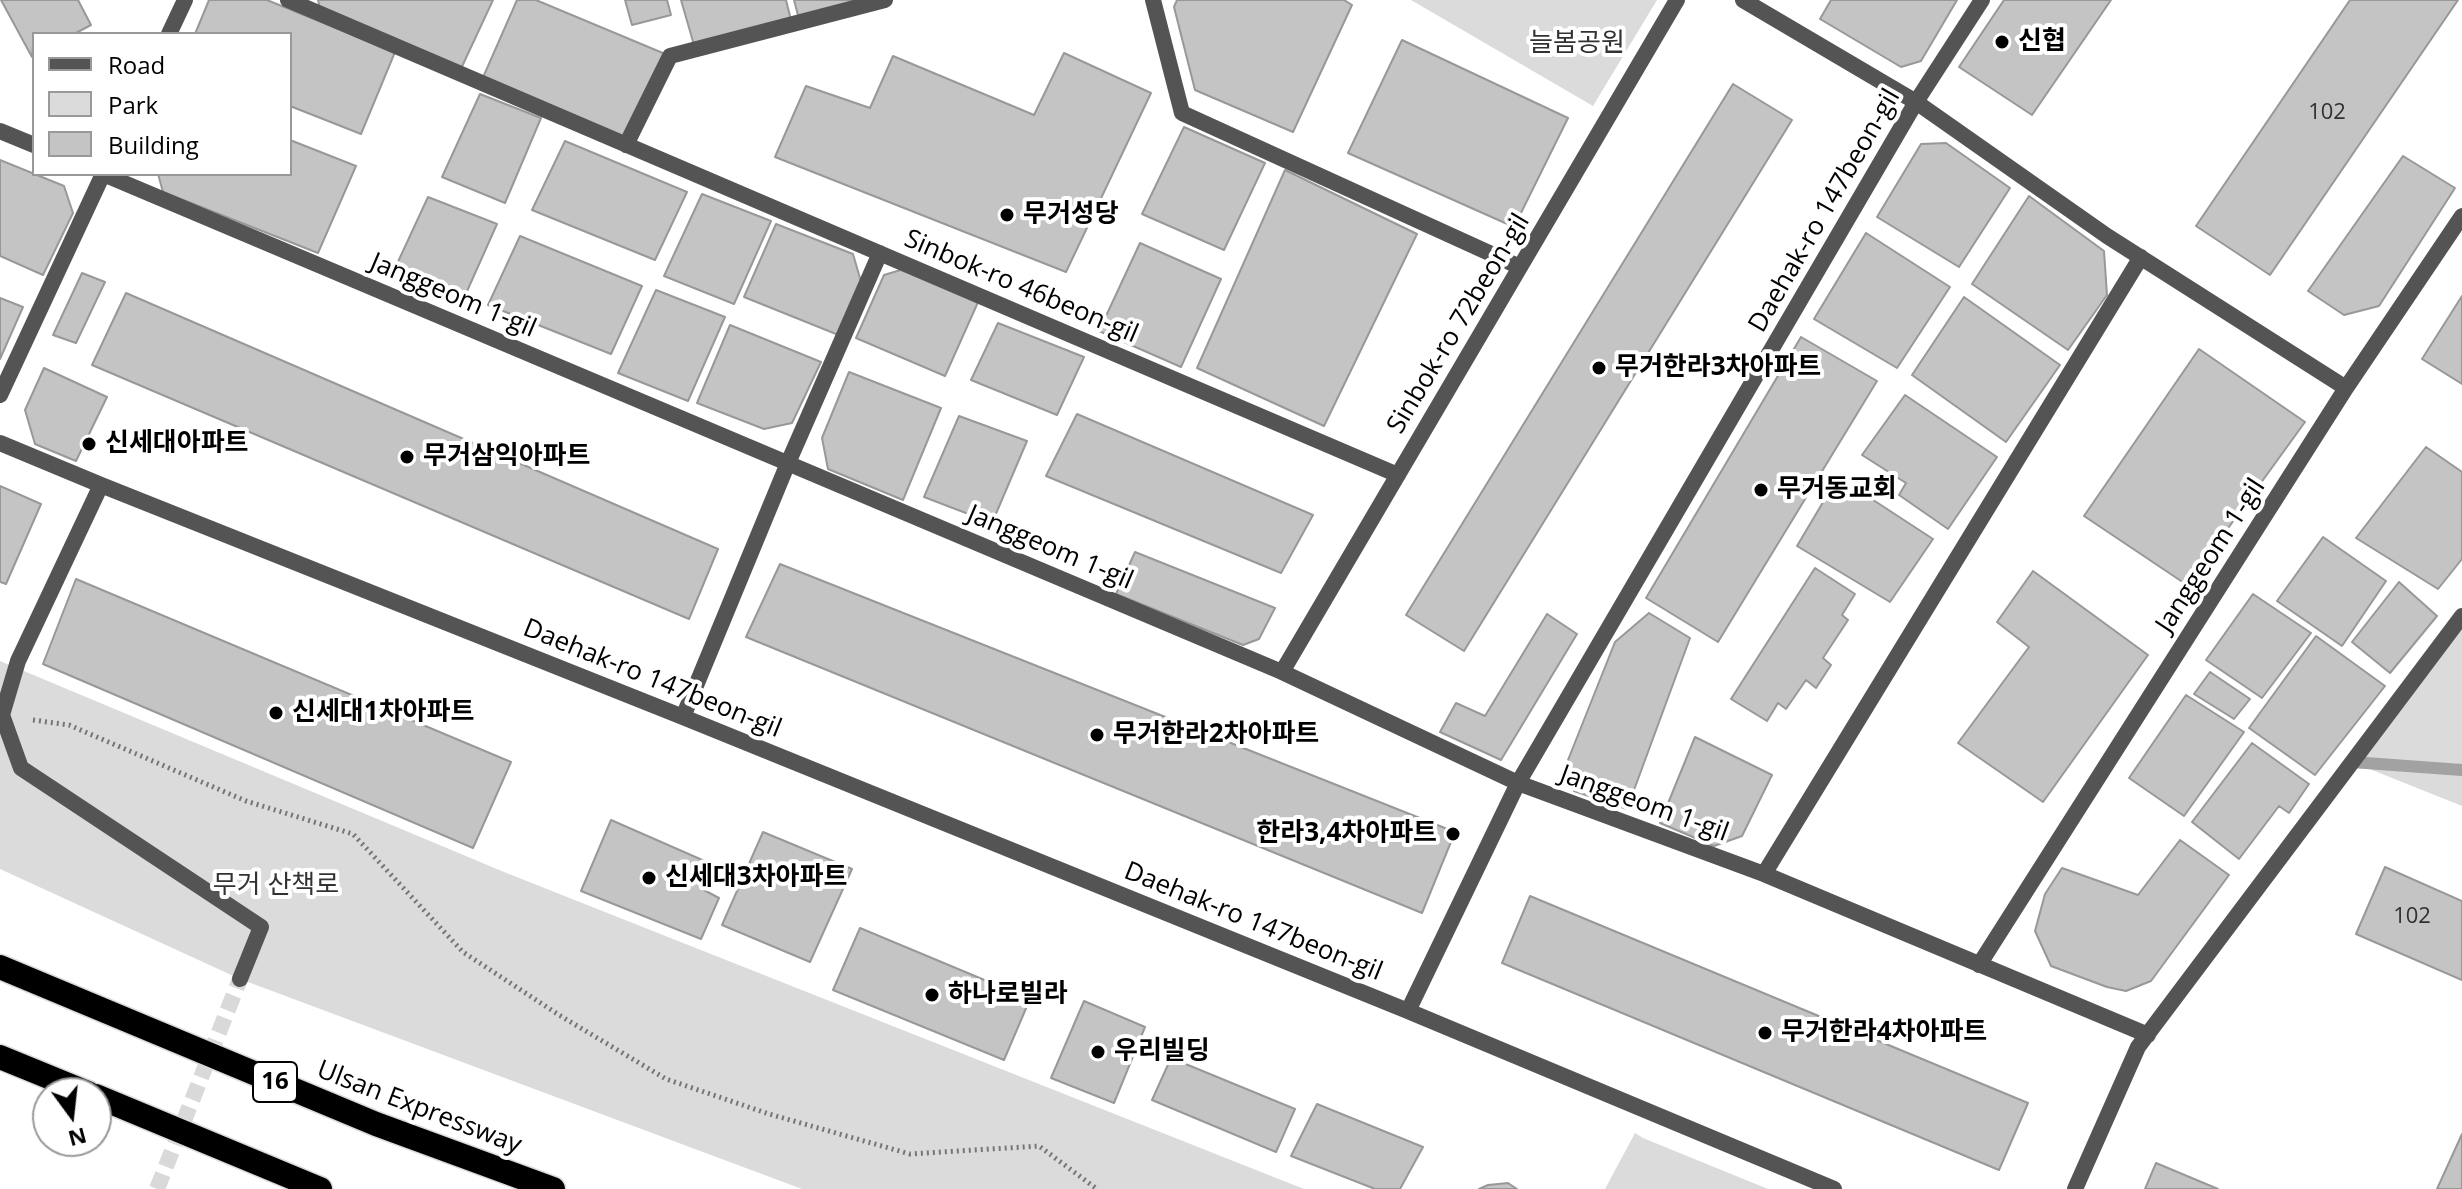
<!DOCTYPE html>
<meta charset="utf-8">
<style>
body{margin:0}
#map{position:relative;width:2462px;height:1189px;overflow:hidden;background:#fff;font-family:"Open Sans",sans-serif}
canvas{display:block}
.legend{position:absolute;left:32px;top:32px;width:260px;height:144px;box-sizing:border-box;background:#fff;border:2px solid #999;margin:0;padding:10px 14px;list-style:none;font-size:24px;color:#000}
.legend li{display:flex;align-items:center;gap:16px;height:40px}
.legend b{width:40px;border:2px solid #999}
.north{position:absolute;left:32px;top:1077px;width:80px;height:80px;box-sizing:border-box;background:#fff;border:2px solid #999;border-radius:50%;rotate:165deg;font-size:22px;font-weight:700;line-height:32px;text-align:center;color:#000}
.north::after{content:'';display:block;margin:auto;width:28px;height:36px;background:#000;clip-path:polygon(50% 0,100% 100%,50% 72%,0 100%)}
</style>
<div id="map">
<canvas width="2462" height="1189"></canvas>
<ul class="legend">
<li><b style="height:10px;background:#545454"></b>Road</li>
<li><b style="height:22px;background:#dbdbdb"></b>Park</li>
<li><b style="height:22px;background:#c4c4c4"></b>Building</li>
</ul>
<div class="north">N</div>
</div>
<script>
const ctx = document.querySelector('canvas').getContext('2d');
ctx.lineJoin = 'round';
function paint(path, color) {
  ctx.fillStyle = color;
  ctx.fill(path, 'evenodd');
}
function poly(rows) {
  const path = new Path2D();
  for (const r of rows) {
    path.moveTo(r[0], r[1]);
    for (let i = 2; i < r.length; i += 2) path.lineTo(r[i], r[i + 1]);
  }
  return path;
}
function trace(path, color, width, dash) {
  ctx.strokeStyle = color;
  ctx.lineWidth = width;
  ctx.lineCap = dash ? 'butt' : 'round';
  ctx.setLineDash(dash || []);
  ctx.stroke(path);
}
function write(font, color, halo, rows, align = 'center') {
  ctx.font = font + ' "Open Sans","Noto Sans KR",sans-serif';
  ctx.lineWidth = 8;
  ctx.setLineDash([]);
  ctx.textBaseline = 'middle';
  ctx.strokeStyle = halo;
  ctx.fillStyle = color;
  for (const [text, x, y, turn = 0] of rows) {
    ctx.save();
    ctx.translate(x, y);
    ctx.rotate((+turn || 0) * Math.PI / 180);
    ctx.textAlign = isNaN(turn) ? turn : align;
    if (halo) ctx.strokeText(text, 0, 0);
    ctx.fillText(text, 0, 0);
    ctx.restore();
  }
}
const green = poly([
 [1411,0,1657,0,1593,106],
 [2462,616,2462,806,2352,762],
 [0,661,504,872,1304,1189,802,1189,240,979,0,869],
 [1635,1133,1643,1138,1768,1189,1605,1189]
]);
const stream = poly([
 [2352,762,2462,770]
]);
const building = poly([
 [1,0,78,0,91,25,74,34,34,34,32,57,1,0],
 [209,0,267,0,395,52,361,134,290,106,290,34,195,34,209,0],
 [318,0,493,0,459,73,321,14,318,0],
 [517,0,536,0,670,56,626,145,481,82,517,0],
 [625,0,667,0,671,15,632,25,625,0],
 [681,0,786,0,791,20,694,45,681,0],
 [794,0,875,0,799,19,794,0],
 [1177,0,1344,0,1352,5,1293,132,1195,90,1174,7,1177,0],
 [1831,0,1957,0,1921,61,1901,67,1820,19,1831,0],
 [2004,0,2111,0,2032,115,1959,67,2004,0],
 [2350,0,2458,0,2270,275,2196,226,2350,0],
 [1402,40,1568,118,1514,227,1348,153,1402,40],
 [1064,53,1151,93,1066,272,775,157,806,86,870,108,893,56,1034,115,1064,53],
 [1733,84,1792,120,1464,651,1406,615,1733,84],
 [480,94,541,118,505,203,442,177,480,94],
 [1184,127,1265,163,1224,250,1142,214,1184,127],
 [290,140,356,166,318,253,163,192,158,174,290,174,290,140],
 [565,141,687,192,655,260,532,210,565,141],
 [1946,143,2010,188,1959,267,1877,217,1921,144,1946,143],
 [2403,156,2455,188,2379,306,2344,315,2308,291,2403,156],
 [0,160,64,186,73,213,43,275,0,256,0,160],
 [1285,170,1417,234,1324,426,1197,368,1285,170],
 [702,194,771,221,734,304,664,276,702,194],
 [2029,196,2104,251,2107,295,2068,350,1972,284,2029,196],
 [428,197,497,224,460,307,390,279,428,197],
 [776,224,853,254,862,285,841,336,744,297,776,224],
 [1866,233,1950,287,1897,368,1814,319,1866,233],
 [520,236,642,286,611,354,488,305,520,236],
 [1140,243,1221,279,1181,367,1099,331,1140,243],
 [904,269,979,300,945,376,856,338,884,275,904,269],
 [82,273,105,282,76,343,53,335,82,273],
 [656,290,725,317,688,401,618,373,656,290],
 [126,293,718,549,689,619,92,365,126,293],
 [2462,296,2462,384,2422,359,2462,296],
 [1964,297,2060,365,2006,442,1912,375,1964,297],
 [0,298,23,307,0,359,0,298],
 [998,323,1084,357,1057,415,971,380,998,323],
 [730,325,821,362,792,423,764,429,697,403,730,325],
 [1801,337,1877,381,1718,642,1646,598,1801,337],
 [2199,349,2305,422,2187,585,2084,516,2199,349],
 [44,368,107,397,76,461,35,444,25,410,44,368],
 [849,372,941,408,903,500,828,469,822,438,849,372],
 [1905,395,1997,457,1948,529,1899,495,1906,483,1862,455,1905,395],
 [1077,414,1313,515,1281,573,1046,476,1077,414],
 [959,416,1027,441,992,523,924,497,959,416],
 [2426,447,2462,472,2462,559,2438,589,2356,538,2426,447],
 [1838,477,1933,539,1890,602,1797,546,1838,477],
 [0,486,41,504,6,584,0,582,0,486],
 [2323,537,2386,581,2342,646,2277,601,2323,537],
 [1135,552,1275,608,1259,639,1243,645,1116,594,1135,552],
 [780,564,1455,832,1422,913,746,637,780,564],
 [1815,568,1855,594,1842,615,1848,620,1823,658,1831,665,1816,688,1806,680,1786,709,1778,703,1767,721,1731,699,1815,568],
 [2033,571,2148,655,2043,802,1958,743,2029,647,1997,622,2033,571],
 [76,579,511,762,473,848,43,664,76,579],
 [2399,582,2437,616,2390,673,2352,642,2399,582],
 [2253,594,2311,633,2262,698,2206,660,2253,594],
 [1649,613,1690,638,1627,809,1574,791,1568,760,1615,642,1649,613],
 [1547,614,1577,634,1501,760,1440,732,1456,703,1485,716,1547,614],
 [2316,636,2385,686,2315,775,2249,728,2316,636],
 [2210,672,2250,699,2234,719,2194,694,2210,672],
 [2186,695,2244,732,2184,816,2129,778,2186,695],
 [1695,737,1772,775,1742,836,1714,846,1660,823,1695,737],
 [2252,743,2309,784,2289,813,2279,806,2239,859,2192,822,2252,743],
 [611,820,716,866,704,890,719,898,701,939,581,891,611,820],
 [763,832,852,869,810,962,722,925,763,832],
 [2180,840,2229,875,2151,981,2126,991,2107,987,2051,966,2035,931,2045,894,2062,868,2138,895,2180,840],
 [2385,867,2462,901,2462,980,2356,934,2385,867],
 [1530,896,2028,1103,1999,1170,1502,963,1530,896],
 [860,928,1030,999,1004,1060,833,990,860,928],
 [1084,1001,1145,1027,1114,1103,1051,1078,1084,1001],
 [1171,1058,1295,1109,1276,1152,1152,1100,1171,1058],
 [1317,1104,1423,1147,1400,1189,1375,1189,1291,1156,1317,1104],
 [2462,1134,2462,1189,2437,1189,2462,1134],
 [2156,1163,2218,1189,2145,1189,2156,1163],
 [1508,1183,1517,1189,1479,1189,1488,1185,1508,1183]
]);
const streetTunnel = poly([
 [157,1189,240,979]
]);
const path = poly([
 [33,720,69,725,246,801,353,834,463,952,559,1015,666,1079,769,1114,910,1154,1039,1146,1097,1189]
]);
const street = poly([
 [288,0,1398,475],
 [1153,0,1182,113,1520,267],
 [1743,0,1916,102,2107,236,2346,388],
 [169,34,185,0],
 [0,131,34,145],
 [626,145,670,56,885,0],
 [103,174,1282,672,1518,783,1764,874,2148,1035],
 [0,395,103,174],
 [0,443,101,485,683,717,1408,1011,1518,783,1916,102,1982,0],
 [101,485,18,661,2,715,21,768,261,927,240,979],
 [1282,672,1677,0],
 [683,717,788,463,880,253],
 [1764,874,2141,257],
 [1979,965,2346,388,2462,216],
 [1408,1011,1834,1189],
 [2075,1189,2138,1047,2462,616]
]);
const highway = poly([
 [0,967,376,1124,553,1189],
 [0,1057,88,1093],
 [96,1096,320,1189]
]);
const markers = [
 [2002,42,8,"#000"],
 [1007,215,8,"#000"],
 [1599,368,8,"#000"],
 [89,444,8,"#000"],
 [407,457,8,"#000"],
 [1761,490,8,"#000"],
 [276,713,8,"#000"],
 [1097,735,8,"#000"],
 [1453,834,8,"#000"],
 [649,878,8,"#000"],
 [932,995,8,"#000"],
 [1765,1033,8,"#000"],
 [1098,1052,8,"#000"]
];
const numberNames = [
 ["102",2327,113],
 ["102",2412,917]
];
const shields = [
 [275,1082,44]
];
const shieldNames = [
 ["16",275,1082]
];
const poiNames = [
 ["신협",2018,42],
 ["무거성당",1023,215],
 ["무거한라3차아파트",1615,368],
 ["신세대아파트",105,444],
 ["무거삼익아파트",423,457],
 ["무거동교회",1777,490],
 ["신세대1차아파트",292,713],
 ["무거한라2차아파트",1113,735],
 ["한라3,4차아파트",1437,834,"right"],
 ["신세대3차아파트",665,878],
 ["하나로빌라",948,995],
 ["무거한라4차아파트",1781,1033],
 ["우리빌딩",1114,1052]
];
const parkNames = [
 ["늘봄공원",1577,44],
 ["무거 산책로",276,886]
];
const streetNames = [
 ["Daehak-ro 147beon-gil",1825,211,-60],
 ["Sinbok-ro 46beon-gil",1021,287,23],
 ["Janggeom 1-gil",453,296,23],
 ["Sinbok-ro 72beon-gil",1459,324,-59],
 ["Janggeom 1-gil",1050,548,23],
 ["Janggeom 1-gil",2211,556,-57],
 ["Daehak-ro 147beon-gil",652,679,22],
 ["Janggeom 1-gil",1644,804,20],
 ["Daehak-ro 147beon-gil",1253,922,22],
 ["Ulsan Expressway",419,1108,21]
];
paint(green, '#dbdbdb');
trace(stream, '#a2a2a2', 12);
paint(building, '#c4c4c4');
trace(building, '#989898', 2);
trace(streetTunnel, '#d9d9d9', 16, [16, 8]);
trace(highway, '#dbdbdb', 27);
trace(path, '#767676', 5, [2, 4]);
trace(street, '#545454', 16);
trace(highway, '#000', 24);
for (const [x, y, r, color] of markers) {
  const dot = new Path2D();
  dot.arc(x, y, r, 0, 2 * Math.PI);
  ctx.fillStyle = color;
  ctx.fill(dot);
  trace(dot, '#fff', 3);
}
write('22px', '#313131', null, numberNames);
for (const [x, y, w] of shields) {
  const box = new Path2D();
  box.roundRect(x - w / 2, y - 20, w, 40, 6);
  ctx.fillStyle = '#fff';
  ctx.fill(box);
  trace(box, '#000', 2);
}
write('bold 24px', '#000', null, shieldNames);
write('bold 26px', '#000', '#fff', poiNames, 'left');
write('26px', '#323232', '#fff', parkNames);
write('26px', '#000', '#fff', streetNames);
</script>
